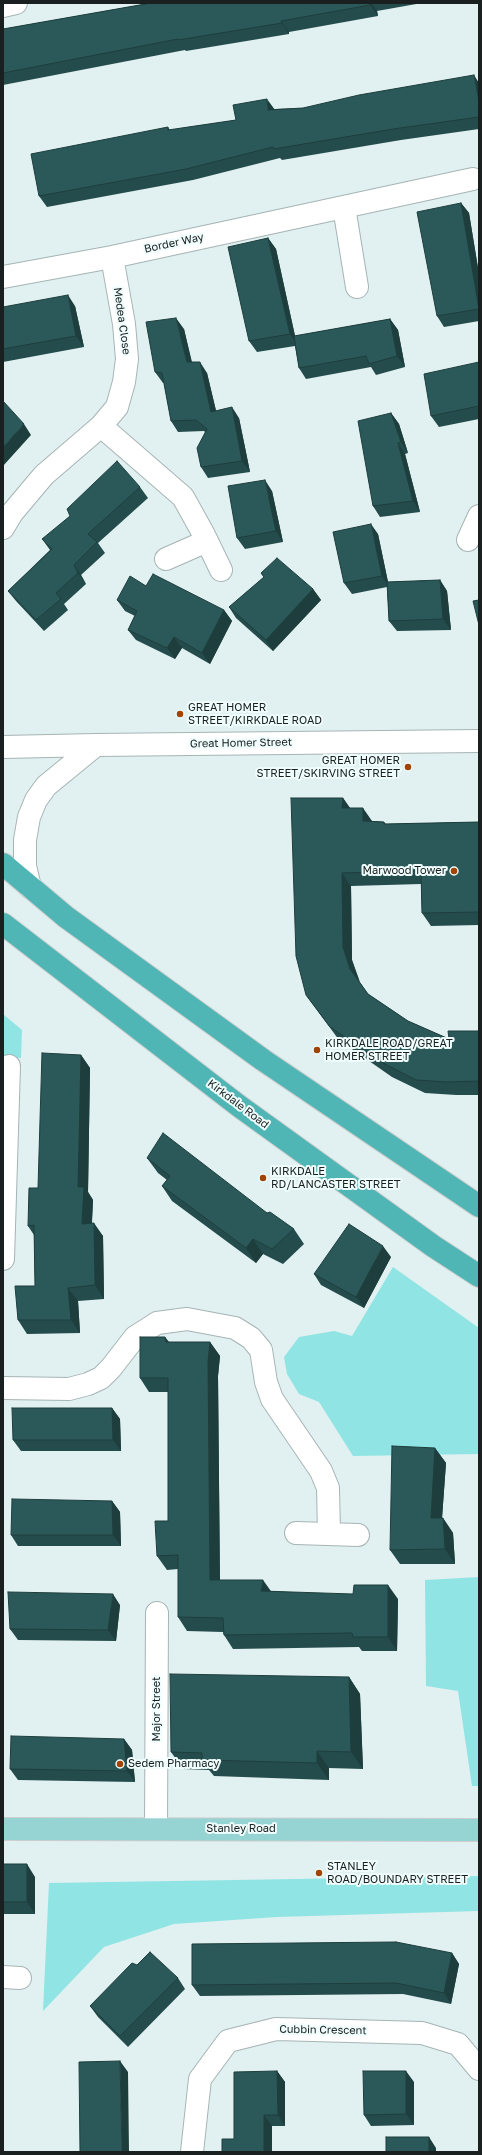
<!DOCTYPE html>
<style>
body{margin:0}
#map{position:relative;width:482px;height:2155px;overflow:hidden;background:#e1f0f0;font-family:"Golos Text",sans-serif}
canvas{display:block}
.frame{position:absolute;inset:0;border:4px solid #1a1f1f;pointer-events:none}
</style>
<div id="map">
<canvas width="482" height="2155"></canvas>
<div class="frame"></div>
</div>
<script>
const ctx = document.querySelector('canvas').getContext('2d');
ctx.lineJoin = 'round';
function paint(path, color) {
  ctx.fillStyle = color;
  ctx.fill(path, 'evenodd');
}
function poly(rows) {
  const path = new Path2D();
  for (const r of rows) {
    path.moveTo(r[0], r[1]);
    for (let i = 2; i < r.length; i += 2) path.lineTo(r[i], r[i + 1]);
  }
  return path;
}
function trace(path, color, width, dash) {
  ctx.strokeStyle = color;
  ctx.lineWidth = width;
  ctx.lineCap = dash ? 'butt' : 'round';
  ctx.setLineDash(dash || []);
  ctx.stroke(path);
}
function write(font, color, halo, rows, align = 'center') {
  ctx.font = font + ' "Golos Text",sans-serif';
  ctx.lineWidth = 4;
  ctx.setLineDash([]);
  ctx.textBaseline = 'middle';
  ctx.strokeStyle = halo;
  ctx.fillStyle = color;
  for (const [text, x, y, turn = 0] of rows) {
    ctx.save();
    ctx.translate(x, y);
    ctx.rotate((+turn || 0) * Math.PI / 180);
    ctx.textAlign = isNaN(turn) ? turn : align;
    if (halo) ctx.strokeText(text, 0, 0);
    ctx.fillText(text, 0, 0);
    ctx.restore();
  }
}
const green = poly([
 [3,1014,22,1030,21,1058,3,1057],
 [393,1267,479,1328,479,1454,353,1456,319,1402,299,1394,287,1374,284,1357,299,1337,334,1331,352,1336],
 [479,1577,479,1786,472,1786,458,1691,426,1686,425,1580],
 [479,1876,479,1911,277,1917,174,1924,104,1947,43,2011,49,1883]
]);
const minor = poly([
 [3,6,16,3],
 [344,207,357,287],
 [3,277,112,257,473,179],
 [101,426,183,497,203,533,221,570],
 [3,528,12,513,44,475,101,426,117,407,124,382,127,359,124,324,112,257],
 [468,540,479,516],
 [166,559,207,541],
 [3,747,96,745,479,741],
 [30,887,25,866,25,840,29,817,36,800,46,786,96,745],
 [3,1259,9,1066],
 [3,1388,69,1389,88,1384,101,1378,111,1368,135,1337,157,1323,187,1319,235,1328,251,1338,261,1350,266,1382,272,1399,321,1471,328,1488,329,1534],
 [296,1533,358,1535],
 [156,1829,157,1613],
 [3,1977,20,1978],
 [192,2152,200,2079,228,2041,276,2029,422,2033,458,2044,479,2069]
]);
const major = poly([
 [3,1829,479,1830]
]);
const highway = poly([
 [3,864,66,917,263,1060,479,1206],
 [3,924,239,1106,433,1246,479,1276]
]);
const wall = poly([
 [151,3,422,3,377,11,378,16,289,32,289,34,186,51,185,50,3,85,3,29],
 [479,83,479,129,401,140,282,160,280,158,193,180,47,207,39,196,168,127,170,130,236,120,274,109,303,108],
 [461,203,469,213,479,274,479,321,444,327,437,316],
 [268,238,276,249,295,336,390,319,398,330,405,367,376,375,371,367,306,379,299,368,295,346,257,352,249,341],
 [75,306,84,347,3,362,3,307],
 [184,329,192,362,207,373,216,411,239,418,250,472,208,478,201,467,205,432,204,431,178,432,171,421,164,383,163,383,155,372],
 [479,362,479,419,439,427,431,416],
 [391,413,399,424,408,453,405,454,420,512,380,517,373,506],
 [140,487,148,498,98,543,105,553,81,575,86,584,64,604,68,610,44,631,16,601,8,591,50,550,42,539],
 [272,491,283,542,245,549,237,538],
 [378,534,388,582,440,580,447,591,451,630,397,631,389,621,387,587,352,594,344,583],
 [261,573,313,589,321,600,273,651,236,618,229,607,264,577],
 [146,586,224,610,232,621,210,664,182,648,175,659,136,640,128,630,135,616,125,611,117,600],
 [343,798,350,808,372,821,384,822,386,824,479,822,479,925,431,926,422,913,421,884,351,886,352,960,359,981,368,994,408,1021,449,1039,479,1031,479,1095,456,1095,425,1093,392,1077,339,1040,306,995],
 [81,1055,90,1068,88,1192,93,1200,92,1223,103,1236,104,1299,78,1301,80,1333,27,1334,18,1320,35,1286,34,1235,28,1226,38,1188],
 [147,1158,267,1213,294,1229,304,1244,283,1264,263,1254,256,1263,172,1201,162,1186,167,1180,158,1173],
 [391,1257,364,1308,321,1285,314,1274],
 [165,1337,169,1342,210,1342,220,1356,218,1376,220,1580,271,1591,398,1599,397,1651,362,1651,359,1647,233,1649,224,1635,223,1632,187,1631,178,1617,178,1569,167,1570,157,1556,168,1521,168,1392,149,1392,140,1378],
 [112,1408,120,1419,121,1451,21,1451,13,1440],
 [435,1448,446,1463,442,1518,443,1518,453,1533,455,1564,400,1564,390,1550],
 [112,1501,120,1512,121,1546,18,1546,11,1535],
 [120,1605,116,1641,18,1640,10,1629],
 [349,1677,360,1694,363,1769,329,1768,329,1780,214,1776,209,1770,183,1769,171,1752],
 [124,1739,132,1750,135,1782,18,1780,10,1769],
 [3,1864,35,1877,35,1914,3,1914],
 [452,1953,459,1964,451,2004,403,1994,200,1996,192,1985],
 [137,1965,178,1978,185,1989,128,2047,98,2017,90,2006],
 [277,2071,285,2082,285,2126,272,2126,272,2152,222,2152,234,2139],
 [414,2082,414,2125,371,2126,364,2115]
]);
const shadedWall = poly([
 [370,3,371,3,377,11,378,16,370,5],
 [281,21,289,32,289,34,282,23],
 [474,75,479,83,479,101],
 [267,99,275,110,268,110],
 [461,203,469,213,479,274,479,309],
 [268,238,276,249,297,345,290,334],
 [68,295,75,306,84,347,76,336],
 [176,318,184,329,194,373,187,362],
 [390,319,398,330,405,367,397,356],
 [200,362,207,373,219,423,211,412],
 [232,407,239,418,250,472,242,461],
 [391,413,399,424,408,453,401,442],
 [24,424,31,435,3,466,3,447],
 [398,443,405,454,420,512,413,501],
 [265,480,272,491,283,542,276,531],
 [371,524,378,534,389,587,382,576],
 [74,565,81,575,86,584,78,573],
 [440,580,447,591,451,630,443,619],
 [313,589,321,600,273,651,266,640],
 [224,610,232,621,210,664,202,653],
 [174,637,182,648,175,659,167,648],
 [343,798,352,811,342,808],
 [363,808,372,821,363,821],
 [342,873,351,886,352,960,360,982,350,969,343,947],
 [81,1055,90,1068,88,1192,93,1200,91,1237,82,1224,78,1187],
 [94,1223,103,1236,104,1299,95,1285],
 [253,1239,263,1254,256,1263,246,1248],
 [383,1246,391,1257,364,1308,356,1297],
 [68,1288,78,1301,80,1333,71,1320],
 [165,1337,175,1351,166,1342],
 [210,1342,220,1356,218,1376,220,1594,210,1580,208,1362],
 [112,1408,120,1419,121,1451,113,1440],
 [435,1448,446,1463,441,1532,431,1518],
 [112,1501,120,1512,121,1546,113,1535],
 [443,1518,453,1533,455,1564,445,1549],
 [263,1580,273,1594,261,1591],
 [388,1585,398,1599,397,1651,388,1637],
 [113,1594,120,1605,116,1641,108,1630],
 [349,1677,360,1694,363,1769,351,1752],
 [124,1739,132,1750,135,1782,127,1771],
 [317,1751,329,1768,329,1780,317,1763],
 [27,1864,35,1877,35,1914,27,1902],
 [452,1953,459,1964,451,2004,444,1993],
 [120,2061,128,2072,129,2152,122,2152],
 [277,2071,285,2082,285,2126,278,2115],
 [406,2071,414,2082,414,2125,406,2114],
 [264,2115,272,2126,272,2152,264,2152],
 [429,2137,436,2148,436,2152,429,2152]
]);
const building = poly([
 [151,3,370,3,370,5,281,21,282,23,178,40,178,39,3,73,3,29,151,3],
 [474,75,479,101,479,117,393,129,274,149,273,147,186,169,39,196,31,154,168,127,168,130,236,120,233,105,267,99,268,110,303,108,359,95,474,75],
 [461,203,479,309,437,316,417,212,461,203],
 [268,238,290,334,249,341,228,247,268,238],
 [68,295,76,336,3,349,3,307,68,295],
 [176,318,187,362,200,362,211,412,232,407,242,461,201,467,197,448,207,429,196,420,171,421,162,373,155,372,146,322,176,318],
 [390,319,397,356,369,364,366,356,299,368,294,336,390,319],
 [479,362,479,406,431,416,424,374,479,362],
 [3,401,24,424,3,447,3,401],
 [391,413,401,442,398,443,413,501,373,506,358,421,391,413],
 [117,461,140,487,88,534,97,542,74,565,78,573,56,593,61,599,36,620,8,591,52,549,42,539,70,516,67,509,117,461],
 [265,480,276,531,237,538,228,486,265,480],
 [371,524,382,576,344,583,333,532,371,524],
 [277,558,313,589,266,640,229,607,264,577,261,573,277,558],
 [153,574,224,610,202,653,174,637,167,648,128,630,137,611,117,600,130,576,146,586,153,574],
 [440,580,443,619,389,621,387,582,440,580],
 [479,600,479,625,473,601,479,600],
 [291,798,343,798,342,808,363,808,363,821,384,822,384,824,479,822,479,912,422,913,421,871,342,873,343,947,350,969,368,994,408,1021,449,1039,448,1031,479,1031,479,1081,447,1082,416,1080,383,1063,330,1027,306,995,296,956,291,798],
 [42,1053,81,1055,78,1187,84,1187,82,1224,94,1223,95,1285,68,1288,71,1320,18,1320,15,1286,35,1286,34,1225,28,1226,29,1188,38,1188,42,1053],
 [163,1133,267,1213,270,1212,294,1229,272,1249,253,1239,246,1248,162,1186,170,1176,147,1158,163,1133],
 [349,1224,383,1246,356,1297,314,1274,349,1224],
 [140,1337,165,1337,166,1342,210,1342,208,1362,210,1580,263,1580,261,1591,353,1594,354,1585,388,1585,388,1637,353,1637,352,1633,224,1635,223,1618,178,1617,178,1555,157,1556,155,1521,168,1521,168,1378,140,1378,140,1337],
 [12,1408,112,1408,113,1440,13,1440,12,1408],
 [392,1446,435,1448,431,1518,443,1518,445,1549,390,1550,392,1446],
 [12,1499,112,1501,113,1535,11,1535,12,1499],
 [8,1592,113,1594,108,1630,10,1629,8,1592],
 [170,1674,349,1677,351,1752,317,1751,317,1763,202,1760,202,1753,171,1752,170,1674],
 [11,1736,124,1739,127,1771,10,1769,11,1736],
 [3,1864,27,1864,27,1902,3,1902,3,1864],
 [396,1942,452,1953,444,1993,396,1983,192,1985,192,1944,396,1942],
 [150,1952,178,1978,120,2036,90,2006,132,1963,137,1965,150,1952],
 [120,2061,122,2152,80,2152,79,2062,120,2061],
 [277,2071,278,2115,264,2115,264,2152,222,2152,222,2139,234,2139,234,2072,277,2071],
 [363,2071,406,2071,406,2114,364,2115,363,2071],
 [386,2137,429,2137,429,2152,386,2152,386,2137]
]);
const markers = [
 [180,714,4,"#a44300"],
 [408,767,4,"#a44300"],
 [454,871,4,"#a44300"],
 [317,1050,4,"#a44300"],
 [263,1178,4,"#a44300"],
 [120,1764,4,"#a44300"],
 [319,1873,4,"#a44300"]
];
const streetNames = [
 ["Border Way",174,243,-12],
 ["Medea Close",122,321,82],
 ["Great Homer Street",241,743,-1],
 ["Kirkdale Road",238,1104,37],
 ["Major Street",157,1709,-90],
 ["Stanley Road",241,1829],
 ["Cubbin Crescent",323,2030,1]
];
const poiNames = [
 ["GREAT HOMER",188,708],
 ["STREET/KIRKDALE ROAD",188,721],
 ["GREAT HOMER",400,761,"right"],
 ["STREET/SKIRVING STREET",400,774,"right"],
 ["Marwood Tower",446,871,"right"],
 ["KIRKDALE ROAD/GREAT",325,1044],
 ["HOMER STREET",325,1057],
 ["KIRKDALE",271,1172],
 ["RD/LANCASTER STREET",271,1185],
 ["Sedem Pharmacy",128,1764],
 ["STANLEY",327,1867],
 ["ROAD/BOUNDARY STREET",327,1880]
];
paint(green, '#90e5e4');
trace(minor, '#a6b4b4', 24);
trace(major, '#cdcece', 24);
trace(highway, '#cdcece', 24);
trace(minor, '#fff', 22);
trace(major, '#96d3d3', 22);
trace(highway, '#50b5b5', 22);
paint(wall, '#254c4c');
paint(shadedWall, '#1e3e3e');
paint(building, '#2b5858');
trace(building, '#1e3e3e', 1);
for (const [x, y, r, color] of markers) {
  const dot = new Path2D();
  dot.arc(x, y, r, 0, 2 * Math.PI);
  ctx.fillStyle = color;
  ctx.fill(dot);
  trace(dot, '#effdfd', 1.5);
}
write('11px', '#1a1f1f', '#effdfd', streetNames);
write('11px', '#1a1f1f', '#effdfd', poiNames, 'left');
</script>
